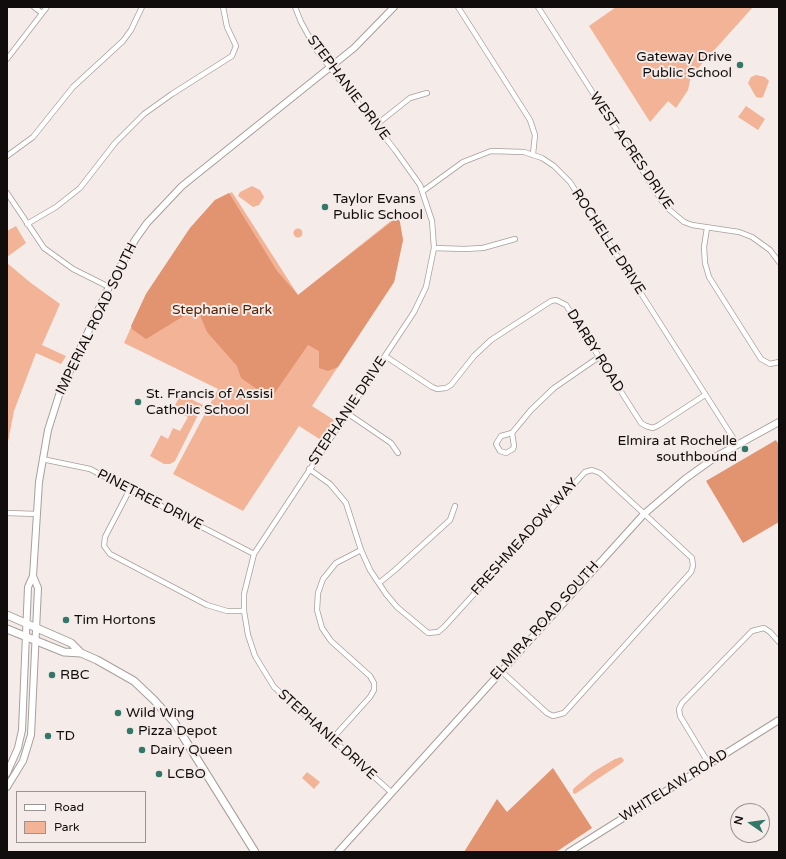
<!DOCTYPE html>
<style>
body{margin:0}
#map{position:relative;width:786px;height:859px;overflow:hidden;background:#f5ece9;font-family:"Varela Round",sans-serif}
canvas{display:block}
.frame{position:absolute;inset:0;border:8px solid #100d0c;pointer-events:none}
.legend{position:absolute;left:16px;top:791px;width:130px;height:52px;box-sizing:border-box;background:#f5ece9;border:1px solid #999391;margin:0;padding:5px 7px;list-style:none;font-size:12px;color:#100d0c}
.legend li{display:flex;align-items:center;gap:8px;height:20px}
.legend b{width:20px;border:1px solid #999391}
.north{position:absolute;left:730px;top:803px;width:40px;height:40px;box-sizing:border-box;background:#f5ece9;border:1px solid #999391;border-radius:50%;rotate:283deg;font-size:11px;font-weight:700;line-height:16px;text-align:center;color:#100d0c}
.north::after{content:'';display:block;margin:auto;width:14px;height:18px;background:#347769;clip-path:polygon(50% 0,100% 100%,50% 72%,0 100%)}
</style>
<div id="map">
<canvas width="786" height="859"></canvas>
<div class="frame"></div>
<ul class="legend">
<li><b style="height:5px;background:#fff"></b>Road</li>
<li><b style="height:11px;background:#f3b396"></b>Park</li>
</ul>
<div class="north">N</div>
</div>
<script>
const ctx = document.querySelector('canvas').getContext('2d');
ctx.lineJoin = 'round';
function paint(path, color) {
  ctx.fillStyle = color;
  ctx.fill(path, 'evenodd');
}
function poly(rows) {
  const path = new Path2D();
  for (const r of rows) {
    if (r.length === 3) {
      path.moveTo(r[0] + r[2], r[1]);
      path.arc(r[0], r[1], r[2], 0, 2 * Math.PI);
      continue;
    }
    path.moveTo(r[0], r[1]);
    for (let i = 2; i < r.length; i += 2) path.lineTo(r[i], r[i + 1]);
  }
  return path;
}
function trace(path, color, width, dash) {
  ctx.strokeStyle = color;
  ctx.lineWidth = width;
  ctx.lineCap = dash ? 'butt' : 'round';
  ctx.setLineDash(dash || []);
  ctx.stroke(path);
}
function write(font, color, halo, rows, align = 'center') {
  ctx.font = font + ' "Varela Round",sans-serif';
  ctx.lineWidth = 4;
  ctx.setLineDash([]);
  ctx.textBaseline = 'middle';
  ctx.strokeStyle = halo;
  ctx.fillStyle = color;
  for (const [text, x, y, turn = 0] of rows) {
    ctx.save();
    ctx.translate(x, y);
    ctx.rotate((+turn || 0) * Math.PI / 180);
    ctx.textAlign = isNaN(turn) ? turn : align;
    if (halo) ctx.strokeText(text, 0, 0);
    ctx.fillText(text, 0, 0);
    ctx.restore();
  }
}
const green = poly([
 [616,7,753,7,691,76,688,90,676,108,668,101,650,122,589,26],
 [756,75,765,77,769,81,763,97,760,98,756,97,748,83,751,77],
 [746,106,765,119,758,130,738,117],
 [252,186,260,190,264,197,259,205,253,207,238,196,240,192],
 [232,192,298,295,397,216,403,240,394,282,312,406,334,420,321,440,299,426,243,511,173,474,218,389,124,343,146,294,190,228,215,200],
 [16,226,26,243,7,257,7,231],
 [298,233,4.5],
 [7,263,31,283,60,304,42,345,66,356,61,364,36,353,14,411,7,447],
 [181,394,203,405,175,461,170,464,164,464,150,456,161,435,168,439,173,428,180,431,188,417,182,414,184,410,175,405],
 [621,757,624,760,623,762,575,794,573,793,573,789,593,772,615,759],
 [307,772,320,782,314,789,302,778]
]);
const forest = poly([
 [229,193,277,271,298,295,399,216,403,240,394,282,338,367,328,371,319,368,319,351,308,345,274,394,261,392,241,378,237,366,207,332,197,308,146,339,132,329,131,326,146,294,190,228,215,200],
 [776,440,779,445,779,522,743,543,706,481],
 [553,768,592,828,556,852,464,852,497,799,507,812]
]);
const minor = poly([
 [34,7,42,13],
 [295,7,301,22,317,51,395,150,420,185,432,221,434,248,426,287,414,312,254,554,244,594,244,611,248,635,255,656,274,687,391,792],
 [458,7,530,120,535,135,533,154],
 [538,7,665,206,684,222,692,225,739,232,752,237,770,250,779,262],
 [7,59,47,7],
 [376,125,410,98,427,93],
 [7,156,33,137,73,87,123,41,131,30,142,7],
 [423,191,463,162,491,151,524,152,542,158,554,166,570,182,737,444],
 [7,193,44,248,73,269,109,287],
 [27,224,56,207,80,188,115,143,144,114,172,94,232,56,236,46,227,27,223,7],
 [707,228,704,247,705,263,709,277,761,359,770,364,779,362],
 [434,248,464,249,483,248,515,239],
 [385,356,432,387,437,389,446,388,451,385,474,356,491,340,551,301,556,300,566,305,641,423,646,426,653,428,659,425,705,395],
 [347,413,391,443,398,453],
 [512,433,514,446,513,449,506,453,500,451,496,444,501,436,512,433,531,410,554,388,599,357],
 [42,459,90,469,254,554],
 [309,469,330,484,346,503,361,550,370,570,386,594,397,607,428,633,438,632,444,627,585,472,592,470,600,473,692,558,693,566,691,572,564,713,553,716,547,713,501,671],
 [130,489,105,537,104,546,110,554,207,605,227,611,244,611],
 [7,513,37,514],
 [379,583,395,570,450,520,455,506],
 [332,739,370,697,374,690,374,683,370,676,331,641,322,628,317,610,318,593,323,579,336,563,361,550],
 [709,764,680,716,679,709,682,703,752,631,764,628,770,632,779,642]
]);
const tertiary = poly([
 [7,773,18,748,22,730,28,587,33,576,39,482,48,430,60,392,109,287,135,240,147,223,182,186,354,48,394,7],
 [7,787,23,761,31,735,38,588,33,576],
 [338,852,644,514,685,479,717,456,779,422],
 [569,852,779,720]
]);
const secondary = poly([
 [7,615,71,643,81,653],
 [7,629,64,652,81,653,97,660,134,681,154,700,174,722,255,852]
]);
const markers = [
 [740,65,4,"#347769"],
 [325,207,4,"#347769"],
 [138,402,4,"#347769"],
 [745,449,4,"#347769"],
 [66,620,4,"#347769"],
 [52,675,4,"#347769"],
 [118,713,4,"#347769"],
 [130,731,4,"#347769"],
 [48,736,4,"#347769"],
 [142,750,4,"#347769"],
 [159,774,4,"#347769"]
];
const poiNames = [
 ["Gateway Drive",732,57,"right"],
 ["Public School",732,73,"right"],
 ["Taylor Evans",333,199],
 ["Public School",333,215],
 ["St. Francis of Assisi",146,394],
 ["Catholic School",146,410],
 ["Elmira at Rochelle",737,441,"right"],
 ["southbound",737,457,"right"],
 ["Tim Hortons",74,620],
 ["RBC",60,675],
 ["Wild Wing",126,713],
 ["Pizza Depot",138,731],
 ["TD",56,736],
 ["Dairy Queen",150,750],
 ["LCBO",167,774]
];
const streetNames = [
 ["STEPHANIE DRIVE",348,88,53],
 ["WEST ACRES DRIVE",631,151,56],
 ["ROCHELLE DRIVE",608,242,57],
 ["IMPERIAL ROAD SOUTH",97,319,-64],
 ["DARBY ROAD",595,351,58],
 ["STEPHANIE DRIVE",348,411,-56],
 ["PINETREE DRIVE",150,500,27],
 ["FRESHMEADOW WAY",525,537,-48],
 ["ELMIRA ROAD SOUTH",545,621,-48],
 ["STEPHANIE DRIVE",327,735,42],
 ["WHITELAW ROAD",674,786,-32]
];
const parkNames = [
 ["Stephanie Park",222,310]
];
paint(green, '#f3b396');
paint(forest, '#e29370');
trace(minor, '#a79f9b', 6);
trace(tertiary, '#a79f9b', 8);
trace(secondary, '#a79f9b', 9);
trace(minor, '#fff', 4.5);
trace(tertiary, '#fff', 6);
trace(secondary, '#fff', 7);
for (const [x, y, r, color] of markers) {
  const dot = new Path2D();
  dot.arc(x, y, r, 0, 2 * Math.PI);
  ctx.fillStyle = color;
  ctx.fill(dot);
  trace(dot, '#f5ece9', 1.5);
}
write('14px', '#100d0c', '#f5ece9', poiNames, 'left');
write('14px', '#100d0c', '#f5ece9', streetNames);
write('14px', '#532207', '#f5ece9', parkNames);
</script>
